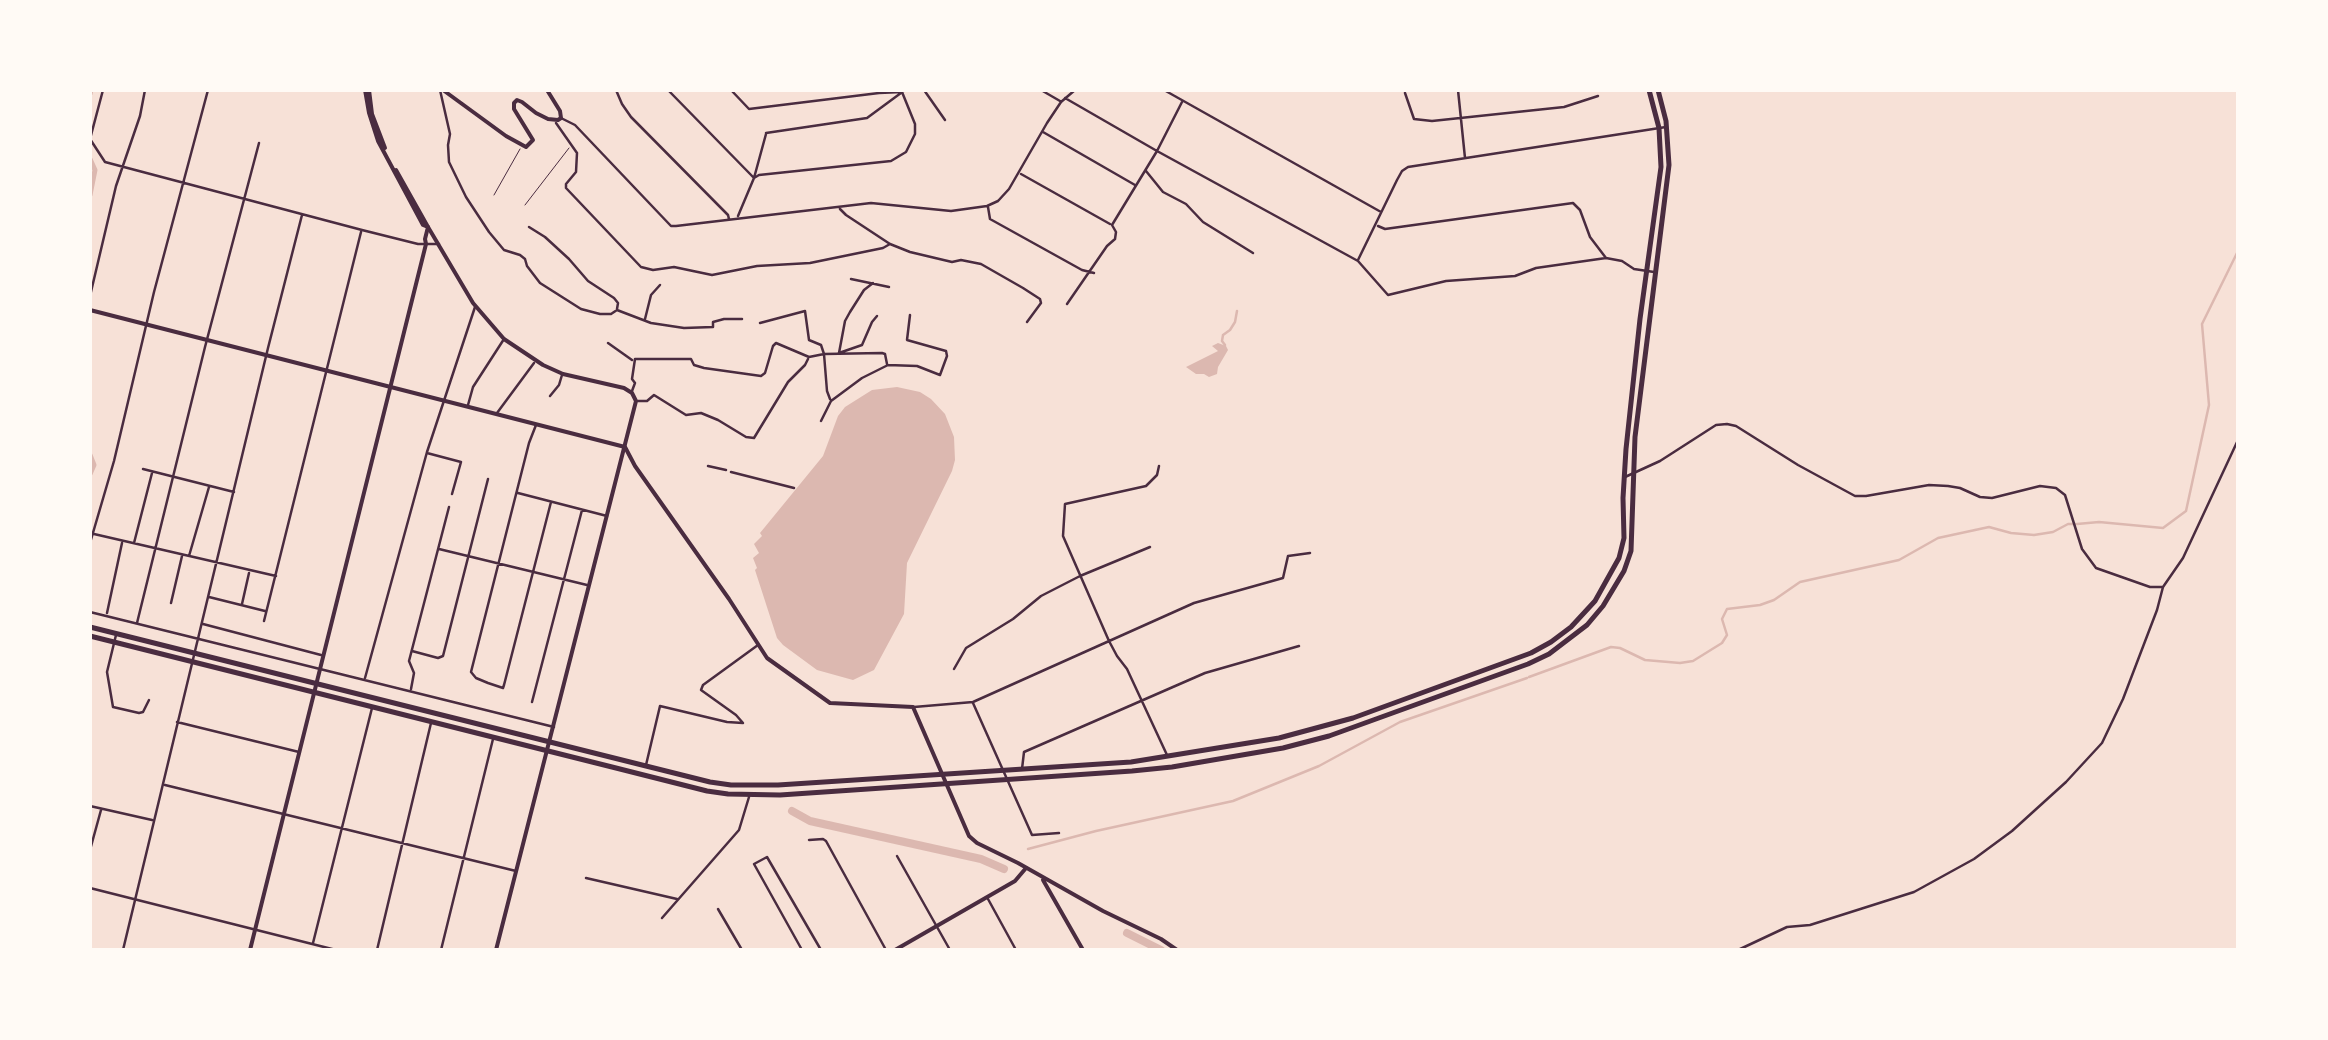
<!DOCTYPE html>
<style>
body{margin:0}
#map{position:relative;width:2328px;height:1040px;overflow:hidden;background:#f7e1d7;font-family:Cabin,sans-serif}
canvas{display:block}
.frame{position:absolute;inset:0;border:92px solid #fffaf5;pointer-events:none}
</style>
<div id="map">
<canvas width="2328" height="1040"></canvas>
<div class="frame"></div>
</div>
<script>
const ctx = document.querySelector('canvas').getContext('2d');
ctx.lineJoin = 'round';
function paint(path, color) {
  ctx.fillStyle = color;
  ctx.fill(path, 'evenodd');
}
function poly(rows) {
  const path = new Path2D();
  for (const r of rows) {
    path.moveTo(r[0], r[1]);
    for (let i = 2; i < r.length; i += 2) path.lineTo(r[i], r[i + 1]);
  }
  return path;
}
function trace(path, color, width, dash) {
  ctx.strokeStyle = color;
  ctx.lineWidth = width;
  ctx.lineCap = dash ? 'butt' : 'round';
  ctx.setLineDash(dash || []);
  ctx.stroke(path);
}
const water = poly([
 [1218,343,1226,346,1228,350,1218,367,1217,374,1209,377,1204,374,1196,374,1186,367,1218,351,1212,346],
 [897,387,920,392,931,399,945,414,954,437,955,460,952,471,907,563,904,614,874,670,853,680,817,670,783,645,777,638,755,570,757,568,753,558,759,553,754,544,762,536,760,533,823,456,838,416,845,407,872,390]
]);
const stream = poly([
 [1225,345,1222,341,1223,335,1230,330,1235,322,1237,311],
 [2077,524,2099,522,2163,528,2186,511,2209,405,2202,324,2238,251],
 [1529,677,1611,647,1620,648,1645,660,1680,663,1693,661,1722,643,1727,635,1722,619,1727,609,1760,605,1774,600,1800,582,1899,560,1938,538,1989,527,2011,533,2034,535,2053,532,2068,524,2076,524],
 [1028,849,1096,831,1233,801,1319,766,1400,722,1527,678]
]);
const canal = poly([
 [90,94,91,90],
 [90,159,95,170,90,195],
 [90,455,94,465,90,474]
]);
const river = poly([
 [792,811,810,821,981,859,1004,869],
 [1127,933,1161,950]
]);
const service = poly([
 [494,195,520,149],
 [525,205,569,148]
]);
const pedestrian = poly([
 [708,466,726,470],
 [731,472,794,488]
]);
const minor = poly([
 [103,90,90,139,105,162,362,230,418,244,439,244],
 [440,90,450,134,448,145,449,162,466,197,489,232,504,250,520,255,525,259,527,266,540,283,581,309,600,314,611,314,617,310,651,323,684,328,713,327,713,322,724,319,742,319],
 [616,90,622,104,631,117,728,215,729,219],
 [668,90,754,178,759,175,891,161,906,152,915,134,915,124,902,92,879,93,749,109,731,90],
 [924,90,945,120],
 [1041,90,1060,101],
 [1164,90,1381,212],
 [1458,90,1465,158],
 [1405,93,1414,119,1432,121,1564,107,1598,96],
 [1065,98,1157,151,1358,261,1388,295,1446,281,1515,276,1536,268,1606,258,1622,261,1634,269,1654,272],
 [561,118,575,125,671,226,676,226,871,203,951,211,987,206,998,201,1009,189,1047,123,1061,102,1075,90],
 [556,123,577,153,576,172,566,184,566,188,641,267,653,270,674,267,712,275,757,266,810,263,883,248,890,244],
 [1043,132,1135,185],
 [766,133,867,118,905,90],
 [1146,171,1163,192,1186,204,1203,222,1253,253],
 [1021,174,1110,224],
 [988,207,990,219,1082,270,1094,273],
 [840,209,846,215,890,244,910,252,952,262,961,260,981,264,1023,288,1040,299,1041,303,1027,322],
 [738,216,754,178,766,134],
 [1378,226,1385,229,1573,203,1580,210,1590,237,1606,258],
 [529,227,545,237,569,259,588,281,614,298,618,303,617,309],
 [1358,260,1397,180,1402,171,1408,167,1666,127],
 [851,279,889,287],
 [873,283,864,290,850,312,845,321,839,353,862,345,872,322,877,316],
 [90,296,116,186,140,116,145,90],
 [1067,304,1107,246,1115,239,1116,232,1112,225,1157,151,1182,102],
 [645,319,651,295,660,285],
 [608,343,632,360],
 [632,391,635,383,632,379,635,359,691,359,694,365,704,368,761,376,765,373,773,346,776,343,809,357,824,354,821,345,809,340,805,311,760,323],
 [550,396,559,385,562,375],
 [830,399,827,391,824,354,882,353,885,354,887,364],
 [638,401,647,401,654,395,686,415,701,413,718,420,746,437,754,438,788,382,805,365,808,359],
 [468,405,473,387,504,339],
 [497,413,534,363],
 [821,421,831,401,862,378,888,365,917,366,940,375,947,356,946,351,907,340,910,315],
 [536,425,529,443,471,672,476,678,488,683,503,688,504,685,551,502],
 [427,453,461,462,452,494],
 [1159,466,1157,475,1146,486,1065,504,1063,536,1109,641,1117,656,1127,669,1167,755],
 [143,469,234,492],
 [1625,477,1660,461,1716,425,1727,424,1736,426,1798,465,1855,496,1866,496,1929,485,1948,486,1960,488,1980,497,1992,498,2040,486,2056,488,2065,495,2082,549,2096,568,2150,587,2163,587],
 [518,493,607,516],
 [94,534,276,576],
 [90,543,114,461,154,292,208,90],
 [134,543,152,473],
 [439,549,587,585],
 [189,556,209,487],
 [209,597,265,611],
 [171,603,182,556],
 [242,604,249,573],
 [90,612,554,727],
 [107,613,122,543],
 [264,621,361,232],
 [137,623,205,347,259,143],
 [203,624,321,655],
 [116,635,107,672,113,707,139,713,143,712,149,700],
 [412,651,438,658,443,656,488,479],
 [954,669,966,648,1013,619,1041,596,1080,576,1150,547],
 [365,678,427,452,475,307],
 [411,689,414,673,409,661,449,507],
 [532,702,582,510],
 [973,703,1032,835,1059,833],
 [914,707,973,702,1194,603,1283,578,1288,556,1310,553],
 [177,722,299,752],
 [646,765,660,706,727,722,743,723,736,715,701,690,703,685,758,645],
 [1022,769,1024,752,1205,673,1299,646],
 [165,785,516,871],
 [90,806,152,820],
 [809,840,823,839,826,841,886,950],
 [90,850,101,810],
 [897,856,950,950],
 [586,878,677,899],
 [90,888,336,950],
 [988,899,1016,950],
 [718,909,742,950],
 [662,918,739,830,749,797],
 [313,943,372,708],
 [123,950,268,348,302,215],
 [377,950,431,723],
 [441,950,493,739],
 [802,950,754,864,767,857,821,950],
 [1738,950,1787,927,1810,925,1914,892,1974,859,2012,831,2066,782,2102,743,2123,699,2157,610,2163,587,2183,558,2238,440]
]);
const tertiary = poly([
 [443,90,506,136,526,147,533,140,514,109,514,103,517,100,522,102,536,113,548,119,558,120,561,118,560,111,547,90],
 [428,227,473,303,504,339,543,365,563,374,624,388,632,393,636,401,496,950],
 [895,950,1015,881,1026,868]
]);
const secondary = poly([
 [365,90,369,113,378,141,423,225,428,227],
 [369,90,372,114,385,148],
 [396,170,428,227],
 [90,310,625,447,635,466,729,599,767,658,830,703,913,707,969,836,977,843,1018,863,1103,911,1161,939,1177,950],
 [1043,880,1083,950],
 [250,950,426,244,425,239,428,227]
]);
const primary = poly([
 [90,627,710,782,731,785,778,785,1131,762,1279,738,1353,718,1531,653,1551,642,1571,627,1595,601,1619,558,1624,538,1623,498,1626,449,1640,319,1661,167,1659,128,1649,90],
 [90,636,612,767,707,791,728,794,780,795,1132,771,1172,767,1283,748,1329,736,1528,664,1549,654,1587,625,1603,606,1624,571,1631,551,1635,437,1669,165,1666,121,1658,90]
]);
paint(water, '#dcb8b0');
trace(stream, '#dcb8b0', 2.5);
trace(canal, '#dcb8b0', 5);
trace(river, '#dcb8b0', 8);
trace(service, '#4a2c40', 1);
trace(pedestrian, '#4a2c40', 2.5);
trace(minor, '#4a2c40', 2.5);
trace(tertiary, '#4a2c40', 4);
trace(secondary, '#4a2c40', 4);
trace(primary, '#4a2c40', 5);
</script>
